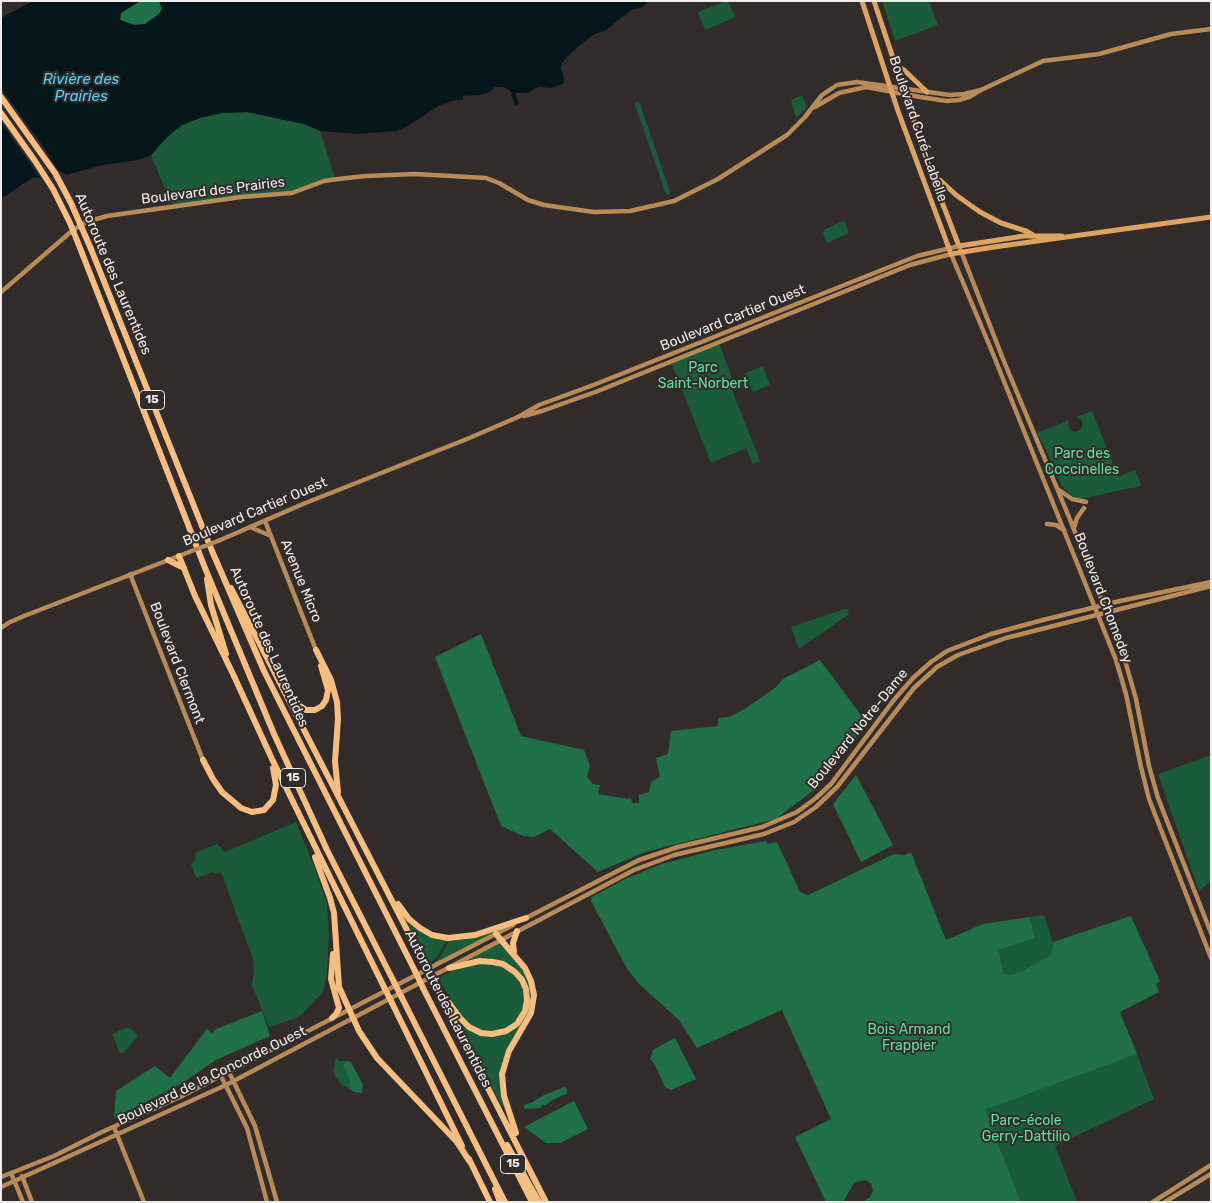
<!DOCTYPE html>
<meta charset="utf-8">
<style>
body{margin:0}
#map{position:relative;width:1212px;height:1203px;overflow:hidden;background:#312c29;font-family:Rubik,sans-serif}
canvas{display:block}
.frame{position:absolute;inset:0;border:2px solid #f0ecea;pointer-events:none}
</style>
<div id="map">
<canvas width="1212" height="1203"></canvas>
<div class="frame"></div>
</div>
<script>
const ctx = document.querySelector('canvas').getContext('2d');
ctx.lineJoin = 'round';
function paint(path, color) {
  ctx.fillStyle = color;
  ctx.fill(path, 'evenodd');
}
function poly(rows) {
  const path = new Path2D();
  for (const r of rows) {
    path.moveTo(r[0], r[1]);
    for (let i = 2; i < r.length; i += 2) path.lineTo(r[i], r[i + 1]);
  }
  return path;
}
function trace(path, color, width, dash) {
  ctx.strokeStyle = color;
  ctx.lineWidth = width;
  ctx.lineCap = dash ? 'butt' : 'round';
  ctx.setLineDash(dash || []);
  ctx.stroke(path);
}
function write(font, color, halo, rows, align = 'center') {
  ctx.font = font + ' Rubik,sans-serif';
  ctx.lineWidth = 4;
  ctx.setLineDash([]);
  ctx.textBaseline = 'middle';
  ctx.strokeStyle = halo;
  ctx.fillStyle = color;
  for (const [text, x, y, turn = 0] of rows) {
    ctx.save();
    ctx.translate(x, y);
    ctx.rotate((+turn || 0) * Math.PI / 180);
    ctx.textAlign = isNaN(turn) ? turn : align;
    if (halo) ctx.strokeText(text, 0, 0);
    ctx.fillText(text, 0, 0);
    ctx.restore();
  }
}
const green = poly([
 [726,1,728,1,735,17,705,30,698,12],
 [882,1,929,1,938,25,895,41],
 [802,95,807,107,796,118,791,100],
 [636,102,640,104,670,192,669,196,666,194,635,105],
 [247,112,304,124,320,131,335,178,292,193,172,204,151,156,166,138,182,125,200,118,222,113],
 [843,221,845,222,849,233,830,242,826,242,823,233,824,230],
 [719,343,732,378,728,380,760,461,753,464,746,448,711,463,671,362],
 [763,366,770,385,753,392,745,373],
 [1092,411,1118,477,1135,470,1141,484,1138,487,1126,489,1081,499,1072,496,1061,485,1048,454,1037,433,1069,420,1068,425,1070,429,1074,432,1078,431,1081,429,1083,424,1081,420,1076,417],
 [845,609,848,610,849,614,799,649,791,627],
 [1211,755,1211,881,1199,891,1158,774],
 [296,822,314,866,327,903,329,934,327,974,323,992,303,1013,296,1018,269,1027,252,985,254,970,253,959,221,872,215,874,214,872,196,878,191,864,196,859,195,853,201,850,217,844,225,852],
 [1044,915,1053,942,1051,955,1020,972,1011,975,1003,973,999,950,1035,938,1030,917],
 [408,920,413,925,453,941,467,939,491,932,492,934,434,964,440,957,448,943,446,942,437,957,430,963,406,921],
 [500,942,525,972,531,988,532,1004,502,1062,504,1106,502,1107,459,1024,461,1022,480,1035,513,1029,529,1002,513,968,471,960,470,959],
 [486,963,501,966,513,973,523,986,525,1002,520,1016,512,1026,499,1031,480,1030,467,1022,456,1009,438,978,457,969],
 [128,1027,136,1033,137,1037,124,1053,120,1053,112,1034],
 [1137,1054,1154,1099,1055,1146,1077,1202,1021,1202,985,1110],
 [336,1058,340,1061,346,1061,344,1068,350,1081,350,1089,352,1091,341,1084,335,1076,333,1070]
]);
const forest = poly([
 [140,1,159,1,162,9,159,14,145,24,134,25,120,20,121,13],
 [481,634,521,736,584,750,590,766,587,777,593,784,600,785,598,794,628,799,631,798,632,803,639,803,639,795,649,792,651,782,660,777,656,758,668,754,671,731,718,726,718,718,729,717,743,710,775,688,783,679,820,660,867,723,814,790,776,819,645,852,598,872,550,829,534,837,523,836,501,826,435,657],
 [856,775,893,845,861,862,833,804],
 [766,841,768,844,777,842,800,892,808,895,894,854,905,855,911,852,946,940,983,924,1030,917,1035,938,999,950,1003,973,1011,975,1020,972,1051,955,1053,942,1131,916,1160,981,1156,984,1159,992,1120,1012,1137,1054,985,1110,1021,1202,863,1202,870,1197,873,1190,871,1183,865,1180,854,1183,843,1202,826,1202,795,1137,831,1119,782,1010,697,1048,679,1020,639,984,626,967,591,901,592,897,625,879,662,864,715,850],
 [262,1011,270,1036,216,1060,181,1084,114,1118,116,1091,155,1066,170,1078,207,1029,212,1033,216,1029],
 [674,1038,676,1040,696,1079,671,1090,665,1087,655,1065,650,1059,653,1050],
 [348,1061,351,1062,363,1085,362,1093,354,1092,350,1089,350,1081,343,1066,345,1062],
 [564,1087,567,1089,567,1093,551,1101,546,1105,542,1105,540,1108,524,1109,524,1105,531,1103,544,1095],
 [574,1101,588,1129,560,1143,546,1143,524,1127]
]);
const water = poly([
 [33,1,140,1,121,13,120,20,134,25,145,24,159,14,162,9,159,1,648,2,643,7,631,10,605,31,594,34,572,52,562,63,561,69,564,79,563,84,551,88,539,87,527,93,515,93,519,104,515,105,511,95,512,94,508,89,502,87,495,87,490,92,480,95,463,96,463,100,456,100,440,105,406,127,396,131,357,134,320,131,304,124,247,112,222,113,200,118,182,125,166,138,150,156,138,160,102,165,66,175,60,171,40,178,33,177,1,199,1,18]
]);
const pier = poly([
 [1,88,45,149,61,175,42,180,1,122]
]);
const secondary = poly([
 [815,107,839,93,866,87,920,97,947,101,959,100,969,97,981,90,1043,61,1099,54,1171,34,1211,29],
 [1,292,73,230,86,222,107,216,241,197,292,193,324,181,338,179,366,176,415,174,486,178,499,183,528,200,544,205,594,212,630,211,674,201,718,179,787,135,805,117,822,95,837,85,857,82,950,95,964,94,981,90],
 [524,416,542,411,598,391,910,265,951,254,991,349,1116,660,1126,694,1141,767,1149,799,1211,958],
 [1059,490,1072,499,1086,502],
 [265,521,316,650],
 [1047,524,1056,525,1064,530],
 [250,527,271,536],
 [1074,528,1077,518,1084,508],
 [218,541,303,504,467,439,518,417,539,405,596,384,917,256,959,246,1003,359,1069,517,1124,657,1136,699,1149,766,1158,798,1211,933],
 [130,574,203,760],
 [1,628,10,622,24,616,189,552],
 [524,919,639,860,678,847,762,827,797,812,816,798,831,784,893,701,913,678,931,662,947,651,991,634,1043,620,1120,601,1211,582],
 [229,1072,255,1126,277,1202],
 [221,1076,247,1128,267,1202],
 [114,1127,144,1202],
 [11,1173,23,1202],
 [22,1176,32,1202],
 [1,1177,54,1156,102,1132,180,1097,513,925],
 [1,1187,226,1085,634,870,674,855,764,834,794,822,816,807,837,787,914,688,937,667,958,655,1006,638,1211,586],
 [1153,1202,1211,1165],
 [1165,1202,1211,1174]
]);
const primary = poly([
 [862,1,898,111,951,254,994,247,1211,217],
 [874,1,935,184,959,246,1024,236,1062,236],
 [896,66,904,70,927,92],
 [934,177,941,181,956,195,980,212,1001,223,1026,231,1033,235]
]);
const highway = poly([
 [91,249,212,551,264,671,415,971],
 [82,253,205,568,274,734,327,850,394,982],
 [179,556,195,596,233,674,272,759,384,987],
 [168,560,184,568],
 [207,579,211,605,226,654],
 [231,588,425,965],
 [316,650,331,680,337,702,338,719,335,761,338,792],
 [290,695,297,704,306,710,315,710,322,706,326,700,328,690,321,666],
 [203,760,213,779,222,792,241,808,252,812,264,810,273,800,276,785,273,768],
 [315,857,330,898,334,913,339,987,359,1031,377,1058,457,1142,470,1162],
 [398,904,409,919,420,928,432,935,448,938,475,935,526,918],
 [496,934,525,968,531,981,534,995,531,1013,509,1051,502,1074,504,1096,516,1133],
 [514,952,513,943,517,931],
 [449,968,480,961,493,962,503,964,515,972,522,980,526,989,527,1000,525,1011,517,1024,506,1031,492,1034,481,1033,469,1027,460,1018,449,1003],
 [434,982,546,1202],
 [423,988,532,1202],
 [402,998,505,1202],
 [392,1003,462,1146],
 [332,1018,336,1014,339,1008,331,979,333,954],
 [507,1145,539,1202],
 [469,1159,490,1202],
 [495,1189,500,1202]
]);
const secondaryBridge = poly([
 [189,552,218,541]
]);
const highwayBridge = poly([
 [1,97,55,173,71,203,91,249],
 [1,113,35,161,53,189,70,223,82,253],
 [425,965,434,982],
 [415,971,423,988],
 [394,982,402,998],
 [384,987,392,1003]
]);
const shields = [
 [152,400,25],
 [293,778,25],
 [513,1164,25]
];
const shieldNames = [
 ["15",152,400],
 ["15",293,778],
 ["15",513,1164]
];
const streetNames = [
 ["Boulevard Curé-Labelle",918,129,71],
 ["Boulevard des Prairies",213,191,-7],
 ["Autoroute des Laurentides",113,274,67],
 ["Boulevard Cartier Ouest",733,318,-22],
 ["Boulevard Cartier Ouest",255,512,-23],
 ["Avenue Micro",301,581,68],
 ["Boulevard Chomedey",1103,598,69],
 ["Autoroute des Laurentides",269,647,66],
 ["Boulevard Clermont",177,663,69],
 ["Boulevard Notre-Dame",858,729,-51],
 ["Autoroute des Laurentides",448,1009,63],
 ["Boulevard de la Concorde Ouest",212,1076,-26]
];
const parkNames = [
 ["Parc",703,368],
 ["Saint-Norbert",703,384],
 ["Parc des",1082,454],
 ["Coccinelles",1082,470],
 ["Bois Armand",909,1030],
 ["Frappier",909,1046],
 ["Parc-école",1026,1121],
 ["Gerry-Dattilio",1026,1137]
];
const waterNames = [
 ["Rivière des",81,80],
 ["Prairies",81,97]
];
paint(green, '#1a5b39');
paint(forest, '#207047');
paint(water, '#05161b');
paint(pier, '#312c29');
trace(secondary, '#b88a58', 4.5);
trace(primary, '#dea361', 5);
trace(highway, '#f7be80', 6);
trace(secondaryBridge, '#b88a58', 4.5);
trace(highwayBridge, '#f7be80', 6);
for (const [x, y, w] of shields) {
  const box = new Path2D();
  box.roundRect(x - w / 2, y - 9.5, w, 19, 4);
  ctx.fillStyle = '#312c29';
  ctx.fill(box);
  trace(box, '#f0ecea', 1);
}
write('bold 12px', '#f0ecea', null, shieldNames);
write('14px', '#f0ecea', '#312c29', streetNames);
write('14px', '#5be198', '#312c29', parkNames);
write('italic 15px', '#4bd1f9', '#312c29', waterNames);
</script>
